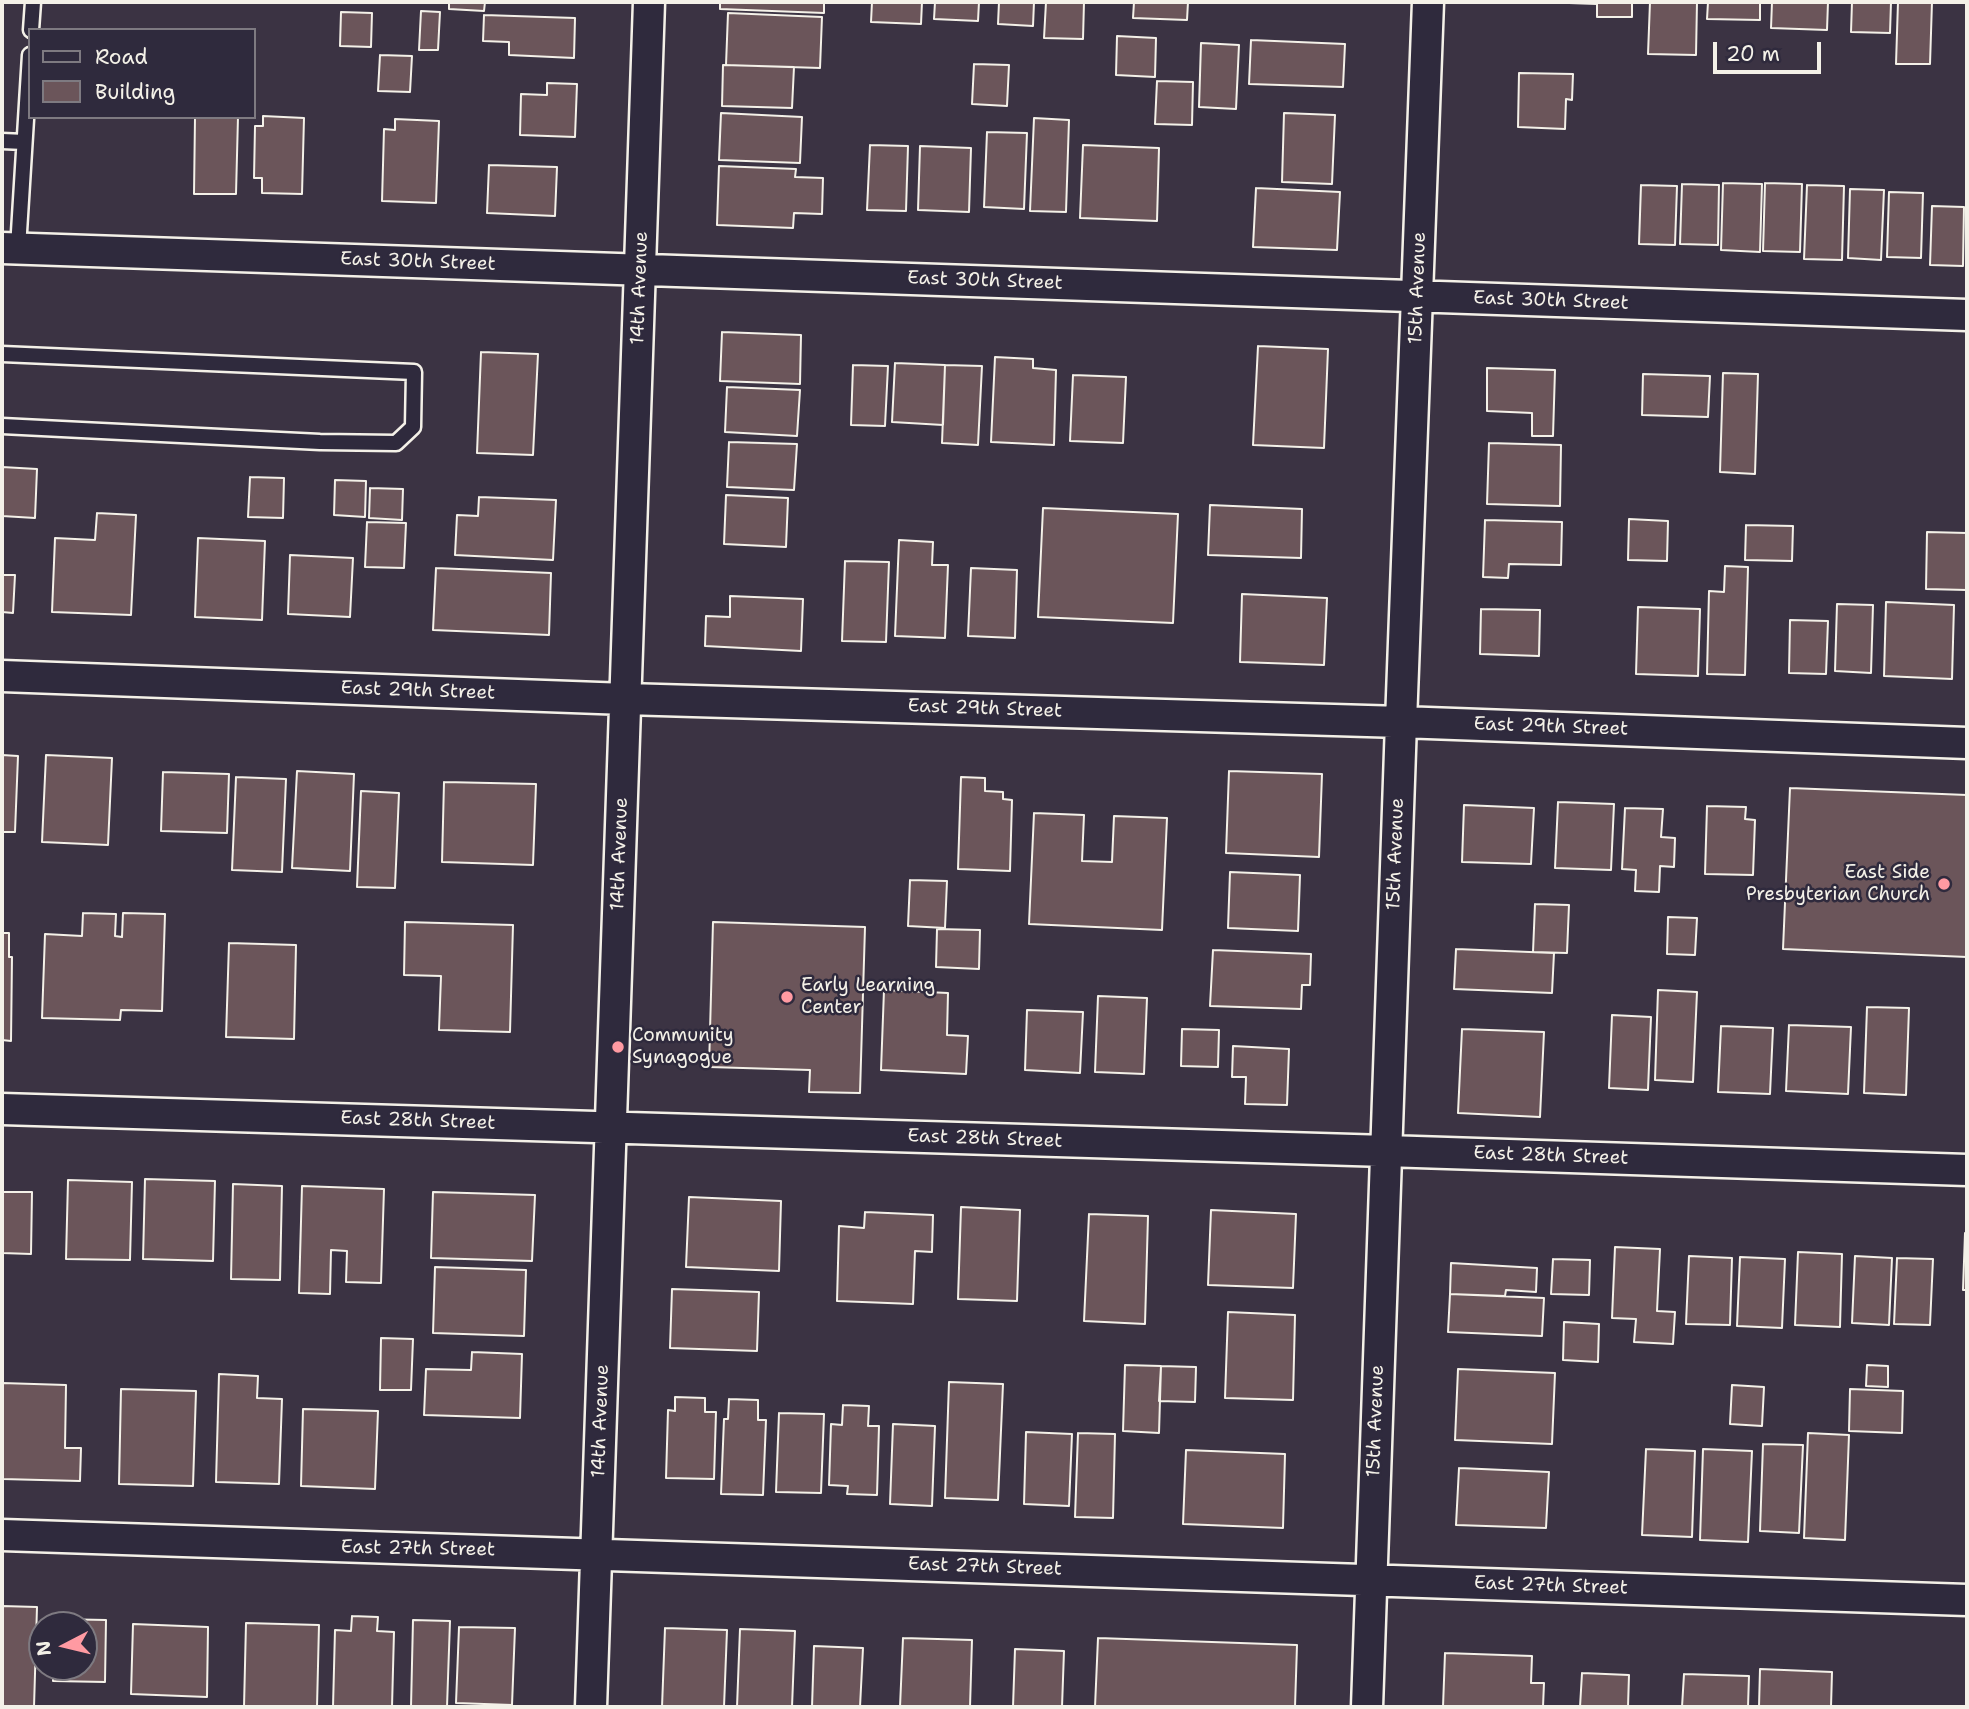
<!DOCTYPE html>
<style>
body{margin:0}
#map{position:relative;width:1969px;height:1709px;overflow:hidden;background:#3b3343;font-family:"Shantell Sans",sans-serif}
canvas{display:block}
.frame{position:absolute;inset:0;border:4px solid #f4f1e8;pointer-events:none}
.legend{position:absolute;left:28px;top:28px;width:228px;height:91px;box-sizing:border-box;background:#2f2a3d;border:2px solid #7e7a81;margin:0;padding:9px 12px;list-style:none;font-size:21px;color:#f4f1e8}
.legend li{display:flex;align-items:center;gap:14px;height:35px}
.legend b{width:35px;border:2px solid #7e7a81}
.north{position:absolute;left:28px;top:1611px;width:70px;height:70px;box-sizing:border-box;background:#2f2a3d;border:2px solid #7e7a81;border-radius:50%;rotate:263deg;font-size:19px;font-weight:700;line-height:28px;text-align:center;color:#f4f1e8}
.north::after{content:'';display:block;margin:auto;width:24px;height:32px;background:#ff9aa2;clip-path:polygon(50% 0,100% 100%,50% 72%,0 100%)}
.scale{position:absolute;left:1713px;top:42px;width:108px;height:32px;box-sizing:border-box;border:4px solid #f4f1e8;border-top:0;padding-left:9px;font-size:21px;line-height:24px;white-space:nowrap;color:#f4f1e8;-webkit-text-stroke:5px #2f2a3d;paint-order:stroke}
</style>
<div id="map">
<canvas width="1969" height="1709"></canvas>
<div class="frame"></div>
<ul class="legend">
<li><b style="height:9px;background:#2f2a3d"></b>Road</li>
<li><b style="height:19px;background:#6b555a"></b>Building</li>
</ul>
<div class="north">N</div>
<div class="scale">20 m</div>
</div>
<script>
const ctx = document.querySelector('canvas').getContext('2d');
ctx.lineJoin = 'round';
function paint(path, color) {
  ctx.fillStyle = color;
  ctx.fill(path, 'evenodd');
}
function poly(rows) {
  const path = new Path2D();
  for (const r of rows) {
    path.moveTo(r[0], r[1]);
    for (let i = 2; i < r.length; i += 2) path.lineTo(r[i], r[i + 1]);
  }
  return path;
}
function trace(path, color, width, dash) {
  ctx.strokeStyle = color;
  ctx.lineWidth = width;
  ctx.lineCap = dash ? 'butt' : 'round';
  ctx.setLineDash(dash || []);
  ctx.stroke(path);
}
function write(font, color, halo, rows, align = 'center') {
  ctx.font = font + ' "Shantell Sans",sans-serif';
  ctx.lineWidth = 5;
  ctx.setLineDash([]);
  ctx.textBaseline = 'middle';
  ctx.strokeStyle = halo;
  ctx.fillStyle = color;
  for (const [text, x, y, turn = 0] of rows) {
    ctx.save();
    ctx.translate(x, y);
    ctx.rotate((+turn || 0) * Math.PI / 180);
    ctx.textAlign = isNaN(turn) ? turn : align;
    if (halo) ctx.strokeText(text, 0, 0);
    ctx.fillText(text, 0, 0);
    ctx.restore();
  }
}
const building = poly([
 [449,2,485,2,484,11,449,9,449,2],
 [720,2,824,2,824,13,720,9,720,2],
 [872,2,922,2,921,24,871,22,872,2],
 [935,2,979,2,978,21,934,19,935,2],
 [999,2,1034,2,1033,26,998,24,999,2],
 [1046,2,1084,2,1083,39,1044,38,1046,2],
 [1134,2,1188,2,1187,20,1133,18,1134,2],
 [1541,2,1632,2,1632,17,1597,17,1597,4,1541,2],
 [1650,2,1697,2,1696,55,1648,54,1650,2],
 [1708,2,1760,2,1760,20,1707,19,1708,2],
 [1772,2,1828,2,1827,30,1771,28,1772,2],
 [1852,2,1891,2,1890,33,1851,32,1852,2],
 [1898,2,1932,2,1930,64,1896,64,1898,2],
 [421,11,440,12,438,50,419,50,421,11],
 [341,12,372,13,371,47,340,46,341,12],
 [728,13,822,17,820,68,726,65,728,13],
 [484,15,575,18,574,58,509,55,509,42,483,41,484,15],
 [1117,36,1156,38,1155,77,1116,75,1117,36],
 [1251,40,1345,44,1343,87,1249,84,1251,40],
 [1201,43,1239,45,1236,109,1199,107,1201,43],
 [380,55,412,56,410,92,378,91,380,55],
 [974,64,1009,65,1007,106,972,104,974,64],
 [723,65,794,67,792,108,722,106,723,65],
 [1519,73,1573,74,1572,100,1566,99,1565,129,1518,127,1519,73],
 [1157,81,1193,82,1192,125,1155,124,1157,81],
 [547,83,577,84,575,137,520,135,521,94,547,95,547,83],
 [721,113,802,117,800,163,719,160,721,113],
 [1284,113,1335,115,1332,184,1282,182,1284,113],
 [263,116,304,118,302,194,262,193,262,178,254,178,255,126,263,126,263,116],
 [195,117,238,117,236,194,194,194,195,117],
 [1034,118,1069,120,1066,212,1030,211,1034,118],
 [395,119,439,121,436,203,382,201,384,129,395,130,395,119],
 [987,132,1027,133,1024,209,984,207,987,132],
 [870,145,908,146,906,211,867,210,870,145],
 [1083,145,1159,148,1157,221,1080,218,1083,145],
 [920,146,971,148,969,212,918,210,920,146],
 [489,165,557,167,555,216,487,213,489,165],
 [719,166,796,169,795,177,823,178,822,214,794,213,793,228,717,225,719,166],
 [1723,183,1762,184,1760,252,1721,250,1723,183],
 [1765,183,1802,184,1800,252,1763,251,1765,183],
 [1682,184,1719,185,1718,245,1680,244,1682,184],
 [1641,185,1677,186,1675,245,1639,244,1641,185],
 [1807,185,1844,186,1842,260,1804,259,1807,185],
 [1256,188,1340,192,1337,250,1253,247,1256,188],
 [1850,189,1884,190,1881,260,1848,258,1850,189],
 [1889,192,1923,193,1921,258,1887,257,1889,192],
 [1932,206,1964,207,1963,266,1930,265,1932,206],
 [722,332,801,335,800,384,720,381,722,332],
 [1258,346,1328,349,1324,448,1253,445,1258,346],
 [481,352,538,354,533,455,477,453,481,352],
 [995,357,1033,359,1033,368,1056,370,1054,445,991,442,995,357],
 [895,363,945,365,943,425,892,422,895,363],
 [853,365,888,366,885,426,851,425,853,365],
 [945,365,982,366,978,445,942,443,945,365],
 [1487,368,1555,370,1553,436,1532,436,1532,413,1487,411,1487,368],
 [1723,373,1758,374,1755,474,1720,472,1723,373],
 [1643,374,1710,376,1708,417,1642,415,1643,374],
 [1073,375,1126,377,1123,443,1070,441,1073,375],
 [727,387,800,390,797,436,725,432,727,387],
 [729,442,797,444,794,490,727,487,729,442],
 [1489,443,1561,445,1560,506,1487,504,1489,443],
 [2,467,37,469,35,518,2,516,2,467],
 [250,477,284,478,283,518,248,517,250,477],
 [335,480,366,481,365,517,334,515,335,480],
 [370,488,403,489,402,520,369,518,370,488],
 [726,495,788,498,786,547,724,544,726,495],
 [479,497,556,500,553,560,455,555,457,515,478,516,479,497],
 [1210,505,1302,509,1301,558,1208,555,1210,505],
 [1043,508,1178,514,1173,623,1038,617,1043,508],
 [97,513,136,515,131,615,52,612,55,538,95,540,97,513],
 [1629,519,1668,521,1667,561,1628,560,1629,519],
 [1485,520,1562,522,1561,565,1509,564,1508,578,1483,577,1485,520],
 [367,522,406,523,404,568,365,567,367,522],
 [1746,525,1793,526,1792,561,1745,560,1746,525],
 [1927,532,1967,533,1967,590,1926,589,1927,532],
 [198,538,265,541,262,620,195,617,198,538],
 [899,540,933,542,932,565,948,565,945,638,895,636,899,540],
 [290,555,353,558,350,617,288,614,290,555],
 [845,561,889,562,886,642,842,641,845,561],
 [1725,566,1748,567,1745,675,1707,674,1709,591,1724,592,1725,566],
 [436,568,551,573,549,635,433,630,436,568],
 [971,568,1017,570,1015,638,968,636,971,568],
 [2,575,15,575,13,613,2,612,2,575],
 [1242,594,1327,598,1324,665,1240,662,1242,594],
 [730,596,803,599,801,651,705,646,706,616,730,617,730,596],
 [1886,602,1954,605,1952,679,1884,676,1886,602],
 [1837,604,1873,605,1871,673,1835,671,1837,604],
 [1638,607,1700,609,1698,676,1636,674,1638,607],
 [1481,609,1540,610,1539,656,1480,654,1481,609],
 [1790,620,1828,621,1826,674,1789,673,1790,620],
 [2,755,18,756,15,832,2,832,2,755],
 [46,755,112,758,108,845,42,842,46,755],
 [297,771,354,774,350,871,292,868,297,771],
 [1229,771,1322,774,1319,857,1226,853,1229,771],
 [163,772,229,774,227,833,161,831,163,772],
 [236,777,286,779,282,872,232,870,236,777],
 [961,777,985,778,985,791,1003,792,1003,799,1012,800,1010,871,958,869,961,777],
 [444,782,536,784,533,865,442,862,444,782],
 [1790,788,1967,795,1967,957,1783,949,1790,788],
 [361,791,399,793,395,888,357,887,361,791],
 [1558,802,1614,804,1611,870,1555,868,1558,802],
 [1464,805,1534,808,1531,864,1462,862,1464,805],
 [1707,806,1746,807,1745,819,1755,820,1753,875,1705,874,1707,806],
 [1625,808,1663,809,1661,837,1675,838,1674,867,1660,866,1659,892,1635,891,1636,870,1622,869,1625,808],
 [1034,813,1084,815,1082,861,1112,862,1114,816,1167,818,1162,930,1029,924,1034,813],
 [1230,872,1300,875,1298,931,1228,928,1230,872],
 [910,880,947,881,945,928,908,926,910,880],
 [1535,904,1569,905,1567,953,1533,952,1535,904],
 [83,913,116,914,115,936,122,937,123,913,165,914,162,1011,121,1010,120,1020,42,1018,45,934,82,936,83,913],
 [1668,917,1697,918,1695,955,1667,954,1668,917],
 [405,922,513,925,510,1032,439,1030,441,976,404,975,405,922],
 [713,922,865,927,860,1093,809,1092,810,1070,709,1067,713,922],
 [937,929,980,930,979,969,936,967,937,929],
 [2,933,9,933,9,957,12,957,11,1041,2,1040,2,933],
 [229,943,296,945,294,1039,226,1037,229,943],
 [1456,949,1554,953,1552,993,1454,989,1456,949],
 [1213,950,1311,954,1310,985,1302,985,1301,1009,1210,1006,1213,950],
 [884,990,948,993,947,1035,968,1036,966,1074,881,1070,884,990],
 [1658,990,1697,992,1693,1082,1655,1080,1658,990],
 [1098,996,1147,998,1144,1074,1095,1072,1098,996],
 [1867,1007,1909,1008,1906,1095,1864,1093,1867,1007],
 [1027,1010,1083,1012,1080,1073,1025,1070,1027,1010],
 [1612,1015,1651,1017,1648,1090,1609,1088,1612,1015],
 [1789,1025,1851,1027,1848,1094,1786,1091,1789,1025],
 [1721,1026,1773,1028,1770,1094,1718,1092,1721,1026],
 [1182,1029,1219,1030,1218,1067,1181,1066,1182,1029],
 [1462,1029,1544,1032,1540,1117,1458,1113,1462,1029],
 [1233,1046,1289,1049,1287,1105,1245,1104,1246,1077,1232,1077,1233,1046],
 [145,1179,215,1181,213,1261,143,1259,145,1179],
 [68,1180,132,1182,130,1260,66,1259,68,1180],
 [233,1184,282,1186,280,1280,231,1279,233,1184],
 [302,1186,384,1189,381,1283,346,1282,347,1251,331,1250,330,1294,299,1293,302,1186],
 [2,1192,32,1192,31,1254,2,1253,2,1192],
 [433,1192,535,1195,532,1261,431,1258,433,1192],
 [689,1197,781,1201,779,1271,686,1267,689,1197],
 [961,1207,1020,1210,1017,1301,958,1299,961,1207],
 [1211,1210,1296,1214,1293,1288,1208,1285,1211,1210],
 [865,1212,933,1215,932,1252,915,1251,913,1304,837,1301,839,1226,864,1228,865,1212],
 [1089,1214,1148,1216,1145,1324,1084,1321,1089,1214],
 [1965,1233,1967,1234,1967,1290,1963,1290,1965,1233],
 [1615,1247,1660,1249,1657,1311,1675,1312,1673,1344,1634,1342,1636,1319,1612,1318,1615,1247],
 [1798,1252,1842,1254,1840,1327,1795,1325,1798,1252],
 [1689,1256,1732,1258,1730,1325,1686,1324,1689,1256],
 [1855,1256,1892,1258,1889,1325,1852,1323,1855,1256],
 [1740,1257,1785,1259,1782,1328,1737,1326,1740,1257],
 [1897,1258,1933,1259,1930,1325,1894,1324,1897,1258],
 [1553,1259,1590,1260,1589,1295,1551,1294,1553,1259],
 [1451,1263,1537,1268,1536,1292,1506,1290,1505,1296,1450,1294,1451,1263],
 [435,1267,526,1270,524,1336,433,1333,435,1267],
 [672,1289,759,1292,757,1351,670,1348,672,1289],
 [1450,1294,1544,1298,1542,1336,1448,1332,1450,1294],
 [1228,1312,1295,1315,1293,1400,1225,1398,1228,1312],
 [1564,1322,1599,1324,1598,1362,1563,1360,1564,1322],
 [381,1338,413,1339,411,1390,380,1390,381,1338],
 [472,1352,522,1354,520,1418,424,1415,426,1369,471,1370,472,1352],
 [1125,1365,1161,1366,1159,1433,1123,1431,1125,1365],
 [1867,1365,1888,1366,1888,1387,1866,1386,1867,1365],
 [1161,1366,1196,1367,1195,1402,1159,1401,1161,1366],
 [1458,1369,1555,1373,1552,1444,1455,1440,1458,1369],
 [219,1374,258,1376,257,1398,282,1399,279,1484,216,1482,219,1374],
 [949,1382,1003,1384,998,1500,945,1498,949,1382],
 [2,1383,66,1385,65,1448,81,1448,80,1481,2,1479,2,1383],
 [1732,1385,1764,1387,1762,1426,1730,1424,1732,1385],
 [121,1389,196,1391,193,1486,119,1484,121,1389],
 [1850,1389,1903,1391,1902,1433,1849,1431,1850,1389],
 [675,1397,705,1398,705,1412,716,1412,714,1479,666,1478,668,1410,675,1411,675,1397],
 [729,1399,758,1400,758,1420,766,1420,763,1495,721,1494,724,1419,728,1419,729,1399],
 [843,1405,869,1406,868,1426,879,1426,877,1495,847,1494,848,1486,829,1485,831,1424,842,1425,843,1405],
 [303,1409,378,1411,375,1489,301,1486,303,1409],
 [779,1413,824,1414,821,1493,776,1492,779,1413],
 [893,1424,935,1426,932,1506,890,1504,893,1424],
 [1026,1432,1072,1434,1069,1506,1024,1504,1026,1432],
 [1078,1433,1115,1434,1113,1518,1075,1517,1078,1433],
 [1808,1433,1849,1435,1845,1540,1804,1538,1808,1433],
 [1763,1444,1803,1445,1799,1533,1760,1531,1763,1444],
 [1646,1449,1695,1451,1692,1537,1642,1535,1646,1449],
 [1703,1449,1752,1451,1748,1542,1700,1540,1703,1449],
 [1186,1450,1285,1454,1283,1528,1183,1524,1186,1450],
 [1459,1468,1549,1472,1546,1528,1456,1525,1459,1468],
 [2,1606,37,1607,34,1707,2,1707,2,1606],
 [352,1616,378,1617,377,1631,394,1632,392,1707,333,1707,335,1630,351,1631,352,1616],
 [55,1619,106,1620,105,1682,53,1681,54,1667,84,1667,84,1625,55,1625,55,1619],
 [413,1620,450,1621,447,1707,411,1707,413,1620],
 [246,1623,319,1625,317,1707,244,1707,246,1623],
 [133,1624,208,1627,207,1697,131,1694,133,1624],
 [459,1627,515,1628,512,1705,456,1703,459,1627],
 [665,1628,727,1630,724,1707,662,1707,665,1628],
 [740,1629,795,1631,792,1707,737,1707,740,1629],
 [903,1638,972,1640,970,1707,900,1707,903,1638],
 [1098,1638,1297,1645,1295,1707,1095,1707,1098,1638],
 [814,1646,863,1648,860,1707,812,1707,814,1646],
 [1015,1649,1064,1651,1062,1707,1013,1707,1015,1649],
 [1445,1653,1532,1656,1531,1683,1544,1683,1543,1707,1443,1707,1445,1653],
 [1760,1669,1832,1672,1831,1707,1759,1707,1760,1669],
 [1582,1673,1629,1675,1628,1707,1580,1707,1582,1673],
 [1684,1674,1749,1676,1748,1707,1682,1707,1684,1674]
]);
const lane = poly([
 [31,30,33,2],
 [2,141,24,142],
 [18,248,30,55],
 [2,354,414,372,413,427,396,443,320,442,2,426]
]);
const street = poly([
 [2,248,1967,315],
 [2,676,626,699,1401,722,1967,743],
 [2,1109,1386,1151,1967,1170],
 [2,1535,1967,1600],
 [591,1707,649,2],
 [1367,1707,1401,722,1428,2]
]);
const markers = [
 [1944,884,7,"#ff9aa2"],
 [787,997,7,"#ff9aa2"],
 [618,1047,7,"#ff9aa2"]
];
const streetNames = [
 ["East 30th Street",418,262,2],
 ["East 30th Street",985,281,2],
 ["14th Avenue",640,288,-88],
 ["15th Avenue",1418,288,-88],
 ["East 30th Street",1551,301,2],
 ["East 29th Street",418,691,2],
 ["East 29th Street",985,709,2],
 ["East 29th Street",1551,727,2],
 ["14th Avenue",620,854,-88],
 ["15th Avenue",1396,854,-88],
 ["East 28th Street",418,1121,2],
 ["East 28th Street",985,1139,2],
 ["East 28th Street",1551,1156,2],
 ["14th Avenue",601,1421,-88],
 ["15th Avenue",1376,1421,-88],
 ["East 27th Street",418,1549,1],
 ["East 27th Street",985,1567,2],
 ["East 27th Street",1551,1586,2]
];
const poiNames = [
 ["East Side",1930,873,"right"],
 ["Presbyterian Church",1930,895,"right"],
 ["Early Learning",801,986],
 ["Center",801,1008],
 ["Community",632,1036],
 ["Synagogue",632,1058]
];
paint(building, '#6b555a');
trace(building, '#f4f1e8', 2);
trace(lane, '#f4f1e8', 19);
trace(street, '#f4f1e8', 35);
trace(lane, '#2f2a3d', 14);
trace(street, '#2f2a3d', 30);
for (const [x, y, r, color] of markers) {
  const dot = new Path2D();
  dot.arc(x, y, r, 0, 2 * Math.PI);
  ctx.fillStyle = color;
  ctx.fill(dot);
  trace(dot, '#2f2a3d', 2.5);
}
write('19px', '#f4f1e8', '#2f2a3d', streetNames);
write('19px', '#f4f1e8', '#2f2a3d', poiNames, 'left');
</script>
